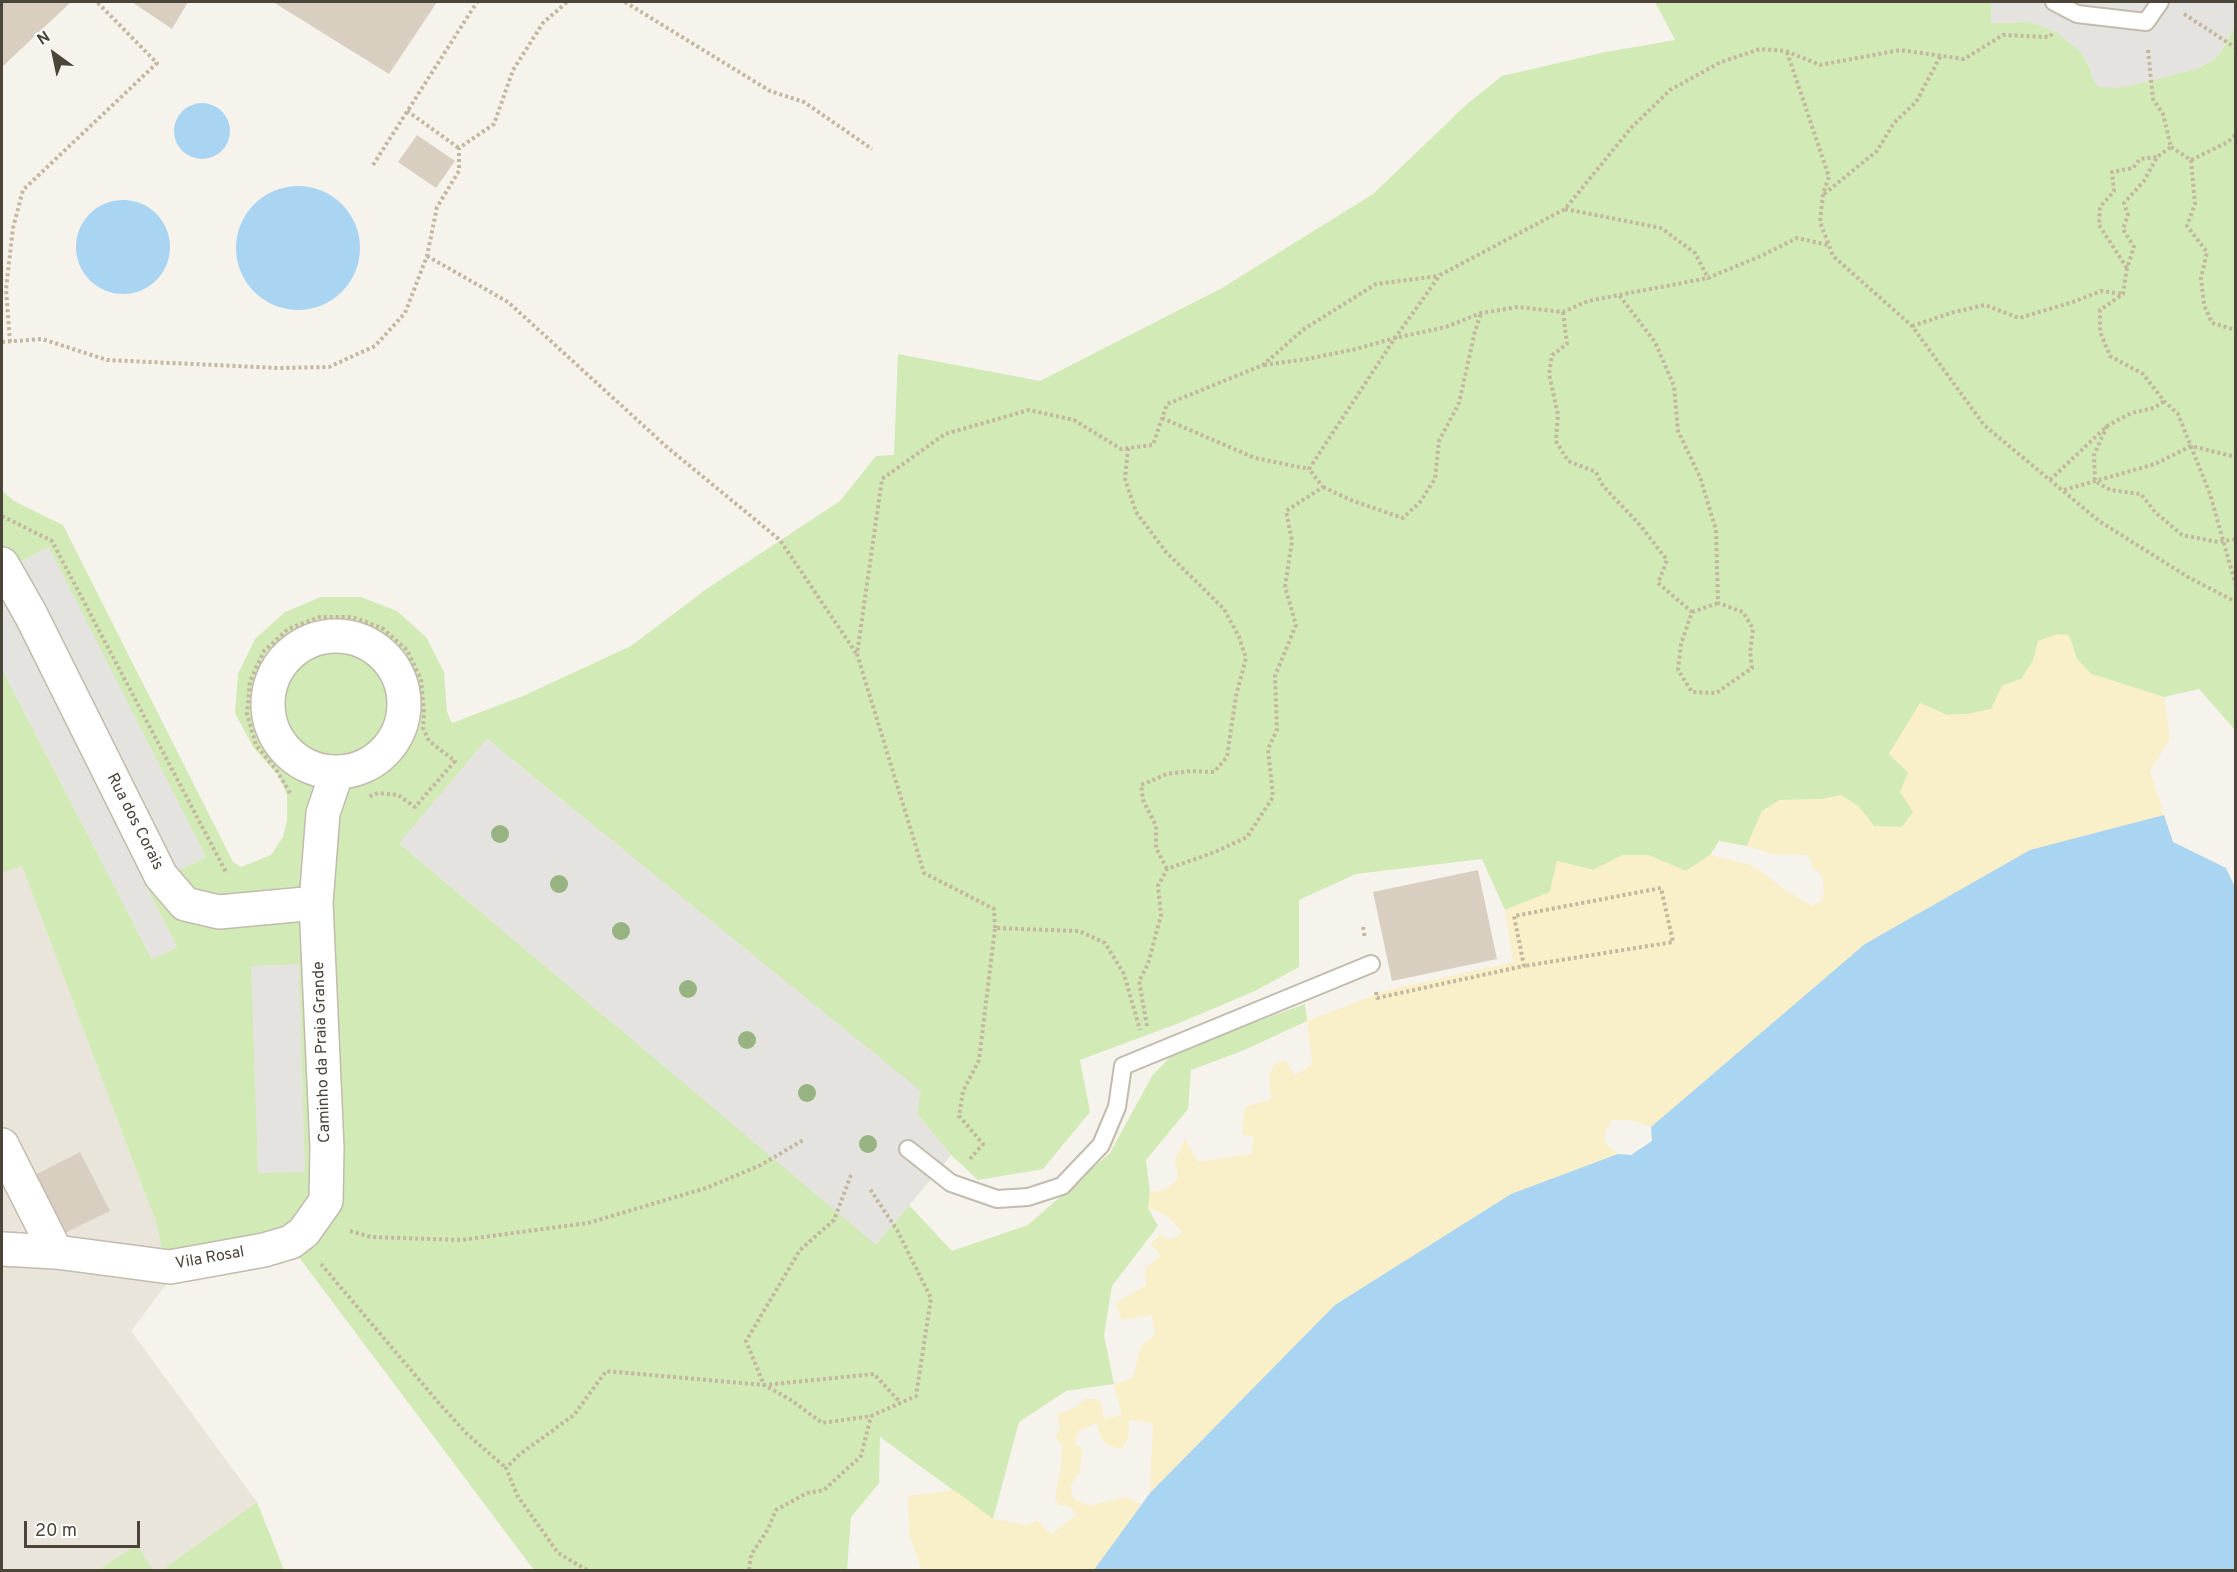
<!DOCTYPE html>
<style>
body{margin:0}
#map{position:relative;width:2237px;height:1572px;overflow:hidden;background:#f6f3ec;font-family:Overpass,sans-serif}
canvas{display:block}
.frame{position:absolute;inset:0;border:3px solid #4b4439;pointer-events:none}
.north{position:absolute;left:24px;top:24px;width:60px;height:60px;-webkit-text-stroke:4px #fff;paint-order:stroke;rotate:327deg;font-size:16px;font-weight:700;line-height:24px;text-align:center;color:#4b4439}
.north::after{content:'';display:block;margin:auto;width:21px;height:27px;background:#4b4439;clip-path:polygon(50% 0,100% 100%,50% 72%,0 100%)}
.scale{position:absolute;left:24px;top:1521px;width:116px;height:27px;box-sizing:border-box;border:3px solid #4b4439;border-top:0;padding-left:8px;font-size:18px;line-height:21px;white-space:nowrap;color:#4b4439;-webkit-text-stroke:4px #fff;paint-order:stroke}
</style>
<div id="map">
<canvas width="2237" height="1572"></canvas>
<div class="frame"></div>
<div class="north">N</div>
<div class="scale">20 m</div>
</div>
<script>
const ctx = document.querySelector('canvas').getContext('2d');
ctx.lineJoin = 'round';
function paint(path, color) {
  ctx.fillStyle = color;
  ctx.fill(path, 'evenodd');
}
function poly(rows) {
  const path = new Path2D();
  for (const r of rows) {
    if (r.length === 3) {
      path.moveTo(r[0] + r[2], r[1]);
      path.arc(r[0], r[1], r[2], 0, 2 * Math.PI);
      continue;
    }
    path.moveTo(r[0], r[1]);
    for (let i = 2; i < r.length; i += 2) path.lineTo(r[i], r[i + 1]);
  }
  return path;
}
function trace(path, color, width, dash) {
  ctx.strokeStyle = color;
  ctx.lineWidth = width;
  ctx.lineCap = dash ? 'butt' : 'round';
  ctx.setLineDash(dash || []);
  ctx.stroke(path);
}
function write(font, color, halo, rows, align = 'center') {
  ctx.font = font + ' Overpass,sans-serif';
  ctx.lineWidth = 4.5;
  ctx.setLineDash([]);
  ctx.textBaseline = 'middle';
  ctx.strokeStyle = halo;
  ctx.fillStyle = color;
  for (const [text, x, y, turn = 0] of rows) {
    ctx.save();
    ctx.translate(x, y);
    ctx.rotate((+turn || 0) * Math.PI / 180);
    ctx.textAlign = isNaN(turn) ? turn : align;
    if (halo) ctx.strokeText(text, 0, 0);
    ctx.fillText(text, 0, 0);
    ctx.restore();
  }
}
const residential = poly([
 [22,865,157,1225,168,1282,131,1331,257,1502,162,1570,153,1570,137,1546,98,1570,2,1570,2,873]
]);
const green = poly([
 [1655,2,1992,2,1991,23,2031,22,2056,31,2081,52,2090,68,2094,82,2196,69,2213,60,2221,52,2235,25,2235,730,2199,689,2164,697,2091,674,2077,659,2069,635,2038,641,2033,661,2021,679,2002,686,1992,709,1968,714,1947,715,1920,704,1889,754,1908,772,1913,812,1902,828,1874,826,1858,806,1841,795,1822,799,1780,800,1762,811,1747,846,1719,841,1710,855,1686,871,1648,855,1623,855,1593,870,1557,861,1550,892,1505,910,1482,859,1356,874,1299,900,1299,967,1255,991,1179,1023,1080,1060,1090,1112,1043,1169,978,1180,951,1155,917,1114,920,1091,487,739,400,844,876,1244,909,1205,952,1251,1028,1225,1110,1153,1152,1076,1176,1051,1305,1004,1307,1021,1242,1051,1191,1070,1188,1109,1146,1160,1150,1192,1148,1208,1158,1226,1112,1286,1104,1335,1114,1384,1066,1391,1019,1422,993,1519,880,1437,879,1483,851,1517,847,1570,534,1570,298,1256,168,1282,157,1225,22,866,2,873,2,669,152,959,177,947,146,886,206,857,48,548,2,571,2,491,14,501,63,525,233,862,241,867,271,855,283,837,287,821,287,795,279,776,253,747,235,713,238,674,255,639,285,612,321,597,361,597,397,611,426,637,444,672,447,712,452,723,523,696,631,646,705,590,840,501,876,456,894,455,898,354,1040,381,1222,288,1373,194,1467,104,1502,76,1601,53,1675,40],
 [257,1502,284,1570,162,1570],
 [137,1545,153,1570,98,1570]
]);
const sand = poly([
 [2057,634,2069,635,2077,659,2091,674,2164,697,2170,739,2150,771,2173,842,2226,868,2235,887,1152,1570,921,1570,909,1532,908,1496,954,1490,993,1519,1027,1525,1037,1520,1051,1534,1077,1515,1069,1506,1059,1505,1055,1498,1061,1466,1062,1446,1056,1437,1060,1429,1057,1414,1075,1408,1085,1399,1097,1399,1101,1403,1104,1419,1122,1415,1114,1384,1133,1378,1141,1346,1155,1334,1152,1315,1122,1320,1115,1304,1146,1285,1145,1268,1161,1256,1151,1244,1160,1234,1170,1240,1183,1233,1166,1215,1148,1208,1150,1192,1167,1189,1178,1178,1175,1159,1185,1139,1198,1162,1251,1154,1254,1136,1242,1135,1245,1107,1271,1099,1269,1078,1274,1064,1286,1061,1295,1075,1312,1064,1307,1021,1388,990,1513,962,1505,910,1550,892,1557,861,1593,870,1623,855,1648,855,1686,871,1710,855,1748,864,1765,874,1782,888,1812,906,1821,901,1824,892,1822,875,1813,868,1808,855,1772,854,1747,846,1762,811,1780,800,1822,799,1841,795,1858,806,1874,826,1902,827,1913,812,1900,792,1908,772,1889,754,1920,703,1947,715,1968,714,1991,709,2002,686,2021,679,2033,661,2038,641],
 [1612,1120,1631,1120,1651,1127,1652,1141,1631,1155,1618,1154,1604,1142,1606,1129],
 [1129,1420,1153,1423,1150,1493,1142,1504,1126,1497,1090,1506,1074,1499,1070,1486,1080,1471,1082,1448,1075,1445,1078,1431,1097,1423,1101,1438,1109,1446,1122,1449,1128,1439]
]);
const parking = poly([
 [1992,2,2235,2,2235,25,2221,52,2213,60,2196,69,2134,85,2116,88,2100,87,2094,82,2090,68,2081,52,2056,32,2031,22,1991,23],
 [49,547,206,857,146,886,177,947,152,959,2,669,2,571],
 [487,739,921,1091,917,1114,951,1155,876,1245,399,843],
 [299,964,305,1172,258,1173,251,966]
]);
const water = poly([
 [202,131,28],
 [298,248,62],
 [123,247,47],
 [2164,815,2173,842,2226,868,2235,887,2235,1570,1094,1570,1150,1493,1335,1305,1511,1194,1618,1154,1631,1155,1652,1141,1651,1127,1865,944,2030,850]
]);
const building = poly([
 [2,2,71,2,2,67],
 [132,2,188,2,172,29],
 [273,2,437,2,389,74],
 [417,135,455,161,436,188,398,162],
 [1478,870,1497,959,1392,981,1373,892],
 [80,1152,110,1211,65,1233,35,1175]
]);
const path = poly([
 [625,2,770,91,804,102,872,149],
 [2184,14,2236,48],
 [2148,50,2153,99,2163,114,2171,147,2157,157,2144,181,2124,203,2128,215,2123,229,2134,247,2127,268,2123,294,2100,310,2100,332,2110,356,2143,374,2164,401,2178,414,2210,494,2236,586],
 [1787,52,1829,177,1823,194,1820,222,1833,256,1912,326,1984,425,2099,521,2188,577,2236,602],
 [407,111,459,148],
 [2171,147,2191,160,2228,142,2236,134],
 [2191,160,2195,204,2187,226,2207,252,2201,278,2204,305,2212,323,2236,330],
 [373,165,477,2],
 [1824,194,1877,151,1894,123,1916,102,1941,55],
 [1565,209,1661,228,1695,253,1708,278,1763,255,1797,238,1828,245],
 [427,256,508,302,668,448,780,540,856,653],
 [2127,268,2099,225,2100,207,2114,191,2112,172,2133,168,2140,159,2157,157],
 [1563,312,1567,344,1552,355,1549,374,1558,415,1556,441,1568,461,1596,472,1603,486,1640,525,1667,560,1658,583,1692,612,1681,644,1678,670,1692,692,1716,693,1752,668,1750,652,1753,629,1743,612,1718,603,1716,530,1700,477,1678,431,1674,386,1655,342,1619,295],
 [1912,326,1954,312,1985,305,2019,318,2073,302,2101,291,2123,294],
 [2,342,42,339,107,360,279,368,329,367,375,346,405,313,427,256,437,207,459,171,459,148,494,124,513,70,543,23,567,2],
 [10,342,6,289,13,228,23,190,157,63,97,2],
 [1264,365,1307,359,1356,349,1395,338,1446,327,1481,313,1518,307,1563,312,1588,301,1708,278],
 [1162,418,1255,458,1309,469],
 [2107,426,2094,455,2095,481,2110,490,2141,494,2155,512,2182,535,2218,542,2236,539],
 [1128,448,1125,479,1136,512,1166,552,1224,609,1239,637,1246,658,1236,696,1227,757,1214,772,1190,771,1167,774,1141,785,1143,800,1156,826,1156,848,1167,869],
 [2050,480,2107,426,2131,413,2154,408,2164,401],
 [1323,487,1353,501,1403,518,1420,502,1435,479,1439,441,1459,403,1475,331,1481,313],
 [2064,490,2155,464,2191,446,2236,457],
 [2,516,52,541,227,874],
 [1692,612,1718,603],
 [290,793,277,771,256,745,247,714,250,681,264,651,288,629,319,617,352,617,382,628,407,650,421,679,424,712,423,728,429,741,455,761,415,807,398,795,378,793,368,797],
 [1363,927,1365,938],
 [995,928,994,909,924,873,857,654,882,479,945,434,1029,410,1074,420,1121,449,1153,445,1167,404,1263,365,1304,329,1376,284,1439,276],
 [1376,992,1377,998,1524,966,1514,916,1661,888,1673,942,1524,966],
 [1147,1026,1139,981,1148,964,1161,915,1158,886,1167,869,1215,852,1247,837,1273,797,1268,749,1277,730,1275,676,1296,625,1285,587,1292,541,1286,511,1323,487,1309,469,1395,338,1440,275,1565,209,1631,128,1670,90,1721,62,1760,49,1786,51,1820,65,1900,50,1964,59,2003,35,2049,37,2053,33],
 [970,1159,983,1144,959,1116,963,1091,979,1060,995,928,1079,931,1105,943,1124,974,1140,1030],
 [851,1175,834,1220,800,1250,746,1341,764,1385,874,1374,900,1402],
 [350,1231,371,1237,461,1240,588,1223,706,1188,761,1165,805,1139],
 [321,1264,438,1402,467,1434,506,1468],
 [587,1570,558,1553,517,1495,506,1468,520,1454,574,1415,606,1371,764,1385,791,1400,822,1423,871,1416,916,1396,931,1298,897,1230,870,1189],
 [749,1570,751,1555,768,1529,776,1510,807,1493,824,1490,861,1456,871,1416]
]);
const service = poly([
 [2054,2,2077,14,2146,22,2160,2],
 [908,1149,951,1183,997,1199,1028,1197,1062,1186,1101,1145,1117,1107,1123,1066,1371,964]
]);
const minor = poly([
 [2,564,31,615,161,876,185,904,219,912,316,903,323,813,337,772],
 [336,704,68],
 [2,1145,56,1252],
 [2,1249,56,1252,170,1267,264,1250,291,1242,304,1232,326,1201,327,1148,316,903]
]);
const trees = [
 [500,834],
 [559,884],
 [621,931],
 [688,989],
 [747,1040],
 [807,1093],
 [868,1144]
];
const streetNames = [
 ["Rua dos Corais",134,822,63],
 ["Caminho da Praia Grande",323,1052,-92],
 ["Vila Rosal",210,1259,-10]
];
paint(residential, '#eae5da');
paint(green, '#d2eab5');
paint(sand, '#f9efc9');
paint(parking, '#e5e3e0');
paint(water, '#a9d4f2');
paint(building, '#d8cfc1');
trace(service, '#c2bbae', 20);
trace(minor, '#c2bbae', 36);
trace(path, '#c4b79f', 4, [3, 3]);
trace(service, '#fff', 16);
trace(minor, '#fff', 33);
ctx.fillStyle = '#97b381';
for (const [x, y] of trees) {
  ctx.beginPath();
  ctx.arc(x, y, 9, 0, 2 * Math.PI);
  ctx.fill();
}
write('16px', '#4b4439', '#fff', streetNames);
</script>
